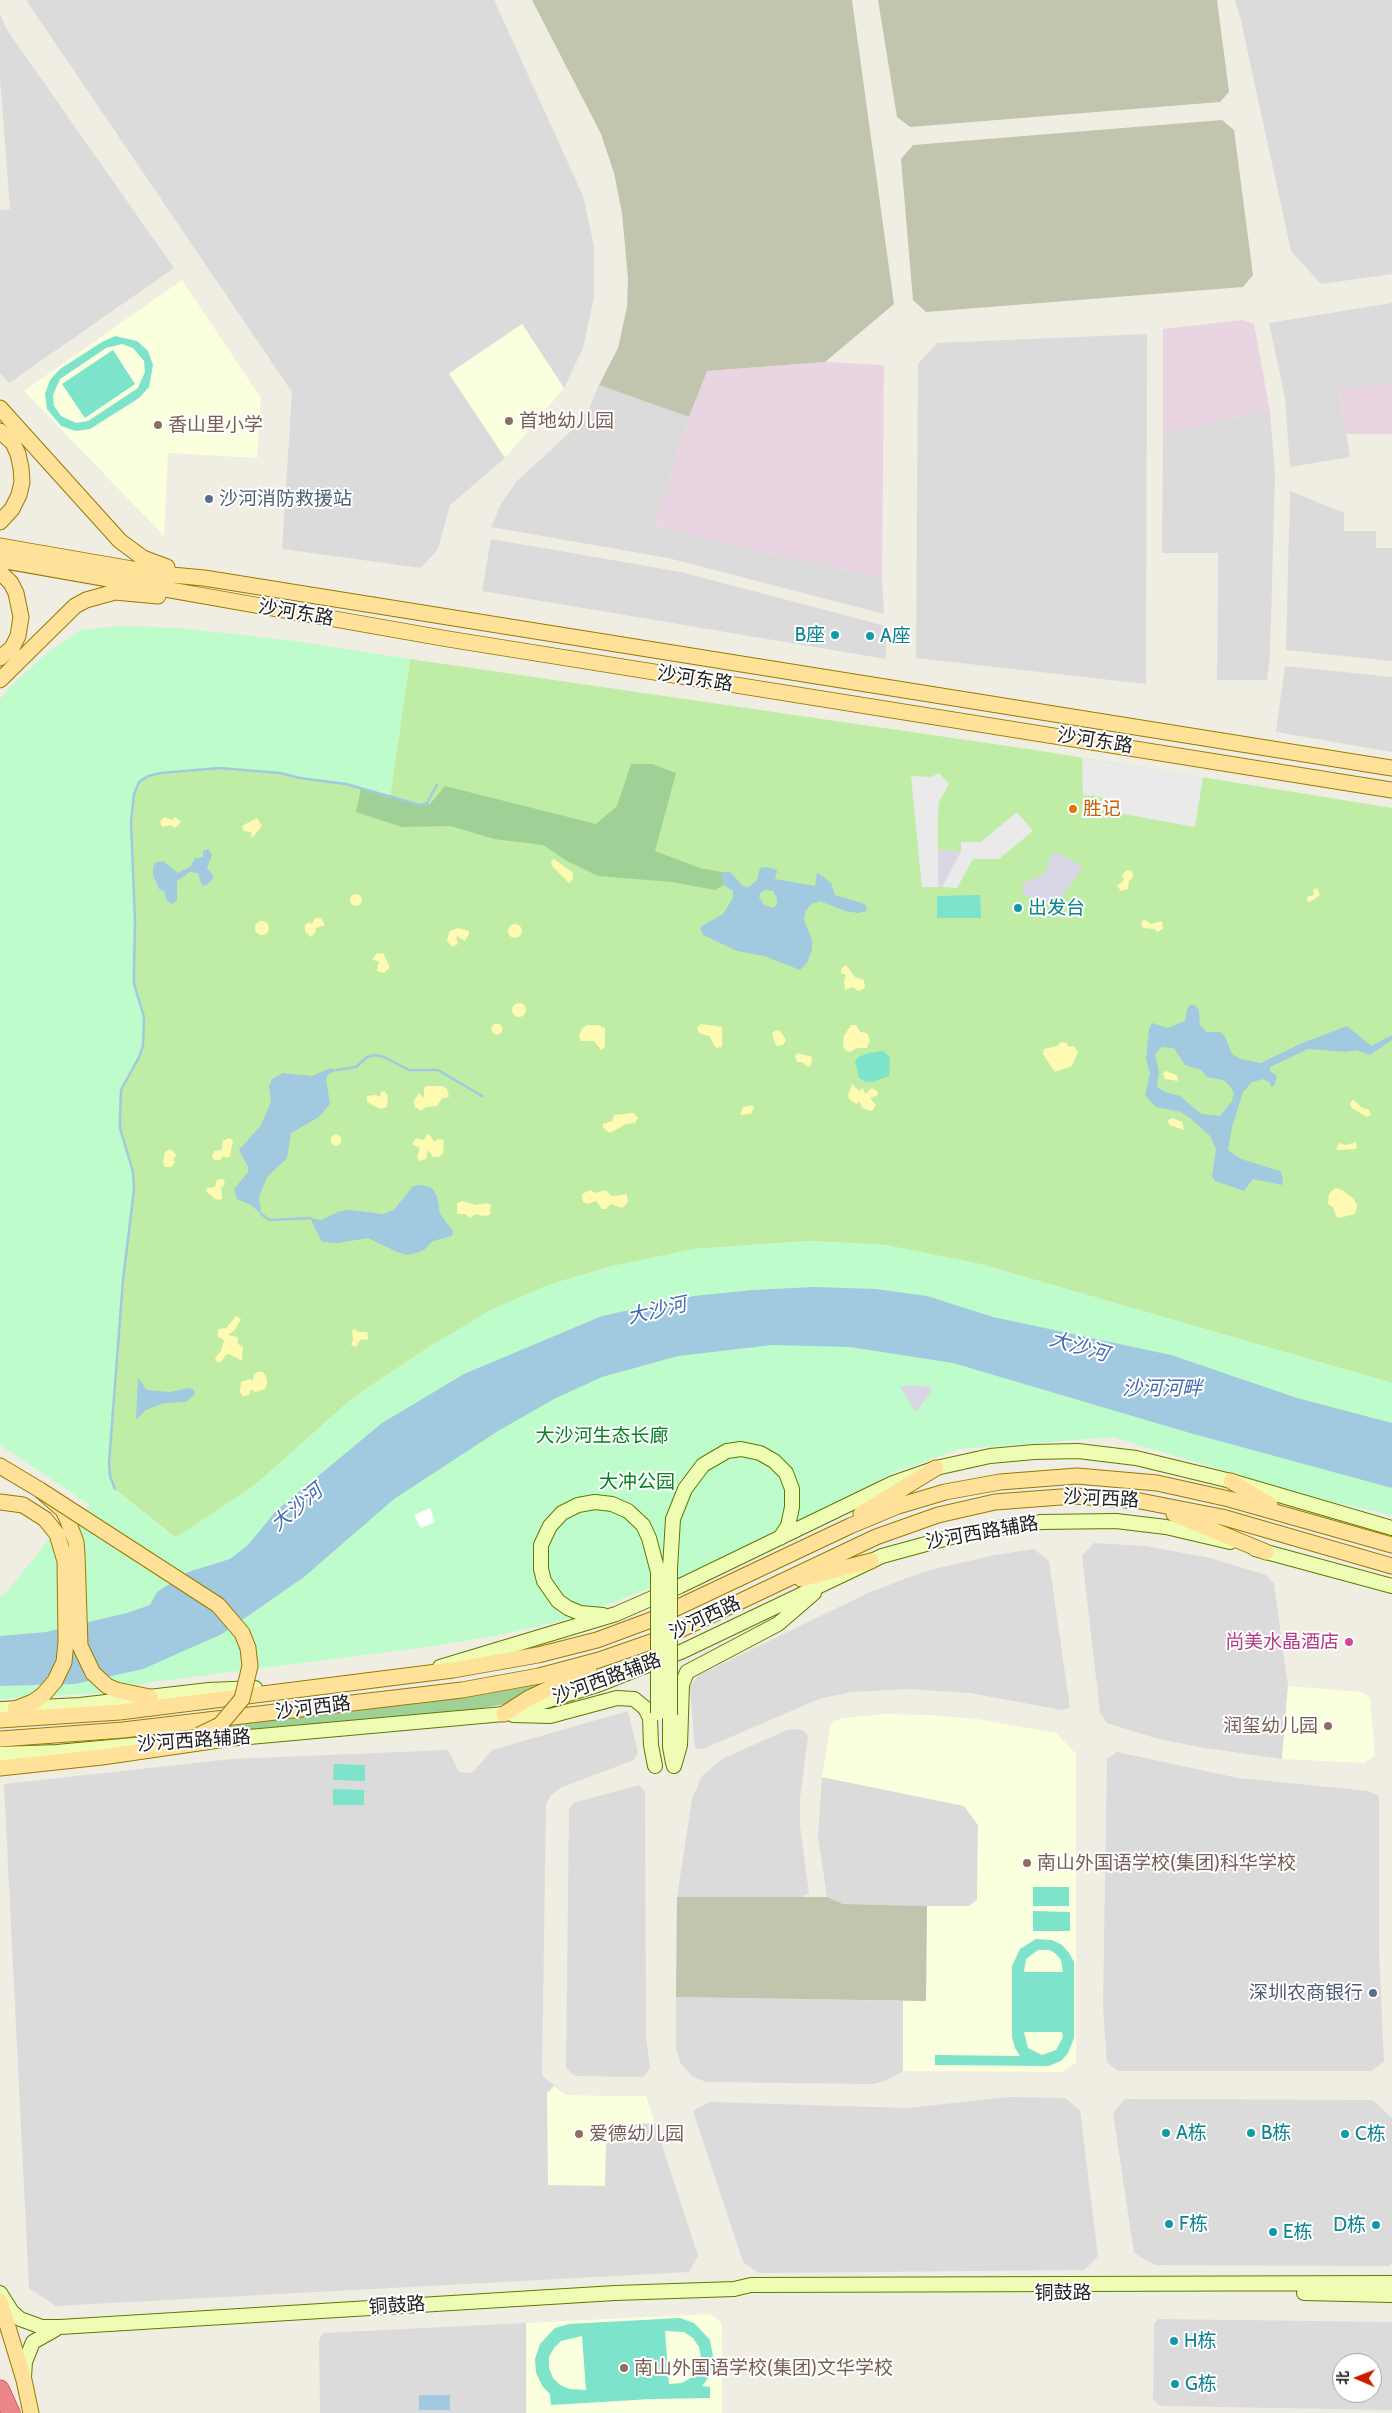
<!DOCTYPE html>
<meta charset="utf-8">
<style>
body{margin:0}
#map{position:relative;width:1392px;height:2413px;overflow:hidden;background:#f0ede3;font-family:Cabin,"Noto Sans SC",sans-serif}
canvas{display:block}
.north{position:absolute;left:1332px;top:2353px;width:50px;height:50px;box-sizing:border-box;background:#fff;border:1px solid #a5a5a5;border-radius:50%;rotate:271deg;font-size:14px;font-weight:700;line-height:20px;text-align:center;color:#1e1e1e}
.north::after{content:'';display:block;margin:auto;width:18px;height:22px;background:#cc1c00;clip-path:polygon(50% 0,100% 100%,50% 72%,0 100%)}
</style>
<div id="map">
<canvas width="1392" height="2413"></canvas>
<div class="north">北</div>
</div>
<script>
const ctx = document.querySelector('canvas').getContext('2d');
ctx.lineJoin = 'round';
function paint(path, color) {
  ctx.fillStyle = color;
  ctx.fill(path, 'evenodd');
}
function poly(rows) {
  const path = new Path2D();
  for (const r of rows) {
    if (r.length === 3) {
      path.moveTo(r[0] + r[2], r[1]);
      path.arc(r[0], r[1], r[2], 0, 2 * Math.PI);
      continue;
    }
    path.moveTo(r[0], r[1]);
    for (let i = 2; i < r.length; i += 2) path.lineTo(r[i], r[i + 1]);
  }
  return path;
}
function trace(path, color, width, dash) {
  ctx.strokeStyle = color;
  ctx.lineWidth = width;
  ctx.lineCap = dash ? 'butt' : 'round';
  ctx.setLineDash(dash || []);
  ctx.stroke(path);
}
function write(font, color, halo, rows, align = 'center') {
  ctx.font = font + ' Cabin,"Noto Sans SC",sans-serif';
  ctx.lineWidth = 4;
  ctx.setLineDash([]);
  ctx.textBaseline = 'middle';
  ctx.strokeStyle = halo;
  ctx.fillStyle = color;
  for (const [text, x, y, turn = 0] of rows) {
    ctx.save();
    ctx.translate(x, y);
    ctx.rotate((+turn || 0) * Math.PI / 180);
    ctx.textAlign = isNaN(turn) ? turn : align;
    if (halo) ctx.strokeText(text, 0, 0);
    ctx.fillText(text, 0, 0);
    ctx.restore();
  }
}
const residential = poly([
 [26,0,494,0,583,196,594,246,594,297,583,348,564,388,522,324,449,373,505,458,450,505,438,549,421,568,282,549,292,392],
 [1235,0,1392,0,1392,274,1321,284,1291,251,1241,21],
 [0,14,7,30,174,268,9,383,0,373,0,210,10,209,0,77],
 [1392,303,1392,382,1339,391,1350,457,1290,467,1285,398,1269,323],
 [1147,334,1146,684,916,658,918,364,937,343],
 [599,385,689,417,655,526,882,579,884,614,668,558,491,527,501,504,517,481,568,434,589,409],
 [1270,411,1275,474,1270,657,1267,680,1217,680,1218,553,1162,553,1163,433],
 [1290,491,1344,513,1344,531,1376,531,1376,548,1392,548,1392,661,1286,650],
 [491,539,681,572,886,626,886,659,482,591],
 [1285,666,1392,677,1392,752,1276,732],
 [1094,1543,1146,1546,1210,1558,1266,1575,1274,1584,1288,1686,1282,1759,1198,1747,1155,1738,1107,1723,1100,1713,1082,1556],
 [1034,1549,1049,1561,1070,1708,1062,1710,970,1693,909,1689,851,1692,819,1699,703,1749,695,1748,690,1687,699,1675,866,1594,909,1577,934,1569,995,1555],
 [628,1711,638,1753,634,1760,560,1788,551,1795,546,1804,542,2076,567,2095,646,2096,698,2256,689,2272,56,2306,29,2288,4,1784,232,1759,448,1750,459,1772,472,1773,492,1750],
 [797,1729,804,1731,808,1736,800,1798,800,1826,809,1893,800,1898,677,1897,692,1799,702,1776,722,1759,787,1730],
 [1117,1752,1238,1778,1368,1791,1379,1796,1379,1952,1384,2062,1371,2071,1118,2071,1107,2062,1103,2007,1107,1759],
 [822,1777,965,1806,978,1825,977,1900,969,1906,927,1906,843,1904,827,1897,818,1836],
 [639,1785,645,1791,646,2034,650,2068,644,2077,575,2076,566,2068,569,1809,573,1803],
 [676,1997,903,2001,903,2071,885,2081,872,2084,706,2082,693,2077,681,2064,676,2049],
 [1009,2097,1065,2098,1080,2110,1098,2256,1084,2270,759,2273,743,2262,693,2111,710,2102,908,2108],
 [1125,2099,1373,2100,1392,2118,1392,2263,1388,2266,1155,2265,1134,2253,1113,2113],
 [1158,2319,1392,2322,1392,2410,1160,2406,1153,2399,1154,2324],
 [1342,2363,1372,2363,1372,2393,1342,2393],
 [526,2323,526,2413,320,2413,319,2340,323,2333]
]);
const industrial = poly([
 [1242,320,1254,324,1270,411,1163,433,1163,329],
 [825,362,884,365,882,579,655,526,689,417,706,371],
 [1392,382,1392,434,1346,434,1339,390]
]);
const education = poly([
 [182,280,261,398,257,458,168,453,164,536,24,391],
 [522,324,564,388,505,458,449,374],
 [1288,1686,1362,1692,1370,1698,1375,1755,1365,1763,1282,1759],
 [884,1714,930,1715,977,1719,1056,1733,1076,1754,1076,2063,1062,2072,903,2071,903,2001,926,2001,927,1906,969,1906,977,1900,978,1825,964,1806,822,1777,830,1727,834,1721,843,1718],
 [554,2086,567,2095,646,2096,655,2123,617,2125,612,2129,612,2140,606,2144,605,2186,548,2185,547,2093],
 [710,2314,722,2323,722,2413,526,2413,526,2323]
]);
const construction = poly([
 [532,0,852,0,894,304,825,362,707,371,689,417,599,385,618,348,627,307,628,279,622,213,614,173,601,134],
 [878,0,1217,0,1229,92,1220,102,910,127,897,117],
 [1222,120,1234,130,1253,275,1243,287,926,312,913,300,901,159,913,145],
 [677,1897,827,1897,843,1904,927,1906,926,2001,676,1997]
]);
const grass = poly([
 [410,659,1035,750,1392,808,1392,1383,980,1264,885,1245,810,1241,694,1249,613,1266,548,1285,491,1310,429,1347,354,1397,255,1485,176,1538,115,1489,110,1476,109,1463,123,1280,134,1190,133,1172,120,1128,121,1090,139,1057,143,1046,144,1017,134,984,135,921,131,822,134,794,139,782,148,776,219,768,280,773,300,778,346,784,390,797]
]);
const forest = poly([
 [631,764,652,764,676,773,655,851,700,868,721,872,724,885,715,890,672,882,598,876,567,861,543,845,494,839,451,826,402,827,356,812,361,788,420,805,430,804,445,786,596,824,617,806],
 [547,1682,506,1704,458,1712,217,1733,229,1725,431,1702]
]);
const sand = poly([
 [164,817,172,820,175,817,181,822,175,828,171,825,162,827,160,822],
 [257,818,262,826,252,838,251,832,244,831,242,826],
 [554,859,573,873,573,879,569,883,552,866,551,861],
 [1127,870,1132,871,1133,877,1129,881,1128,889,1121,891,1117,886,1124,880,1122,875],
 [1317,888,1320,895,1310,902,1307,901,1307,897,1314,895,1313,890],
 [356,900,6],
 [315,918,321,918,325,925,316,928,315,933,311,937,305,932,305,925,309,922,312,924],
 [1144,919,1151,924,1162,921,1163,929,1157,932,1155,929,1143,928,1141,924],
 [262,928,7],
 [515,931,7],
 [458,928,469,931,469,934,465,941,456,936,458,944,452,947,447,941,448,936,450,931],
 [383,953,390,967,384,973,377,971,379,961,372,960,376,954],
 [846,965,855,977,864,980,865,988,858,991,853,987,845,990,844,981,846,975,841,973,841,969],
 [519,1010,7],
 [497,1029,5.5],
 [701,1024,722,1027,722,1047,716,1048,709,1036,699,1033,697,1028],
 [588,1025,598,1025,605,1028,605,1047,601,1050,594,1041,581,1041,579,1037,582,1028],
 [851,1025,856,1025,860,1032,867,1033,870,1040,867,1048,857,1048,850,1052,846,1051,843,1047,844,1036],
 [776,1030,780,1031,786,1040,783,1045,777,1046,775,1043,772,1033],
 [1061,1042,1067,1043,1068,1047,1074,1046,1078,1052,1072,1066,1055,1072,1043,1054,1044,1049,1057,1046],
 [798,1053,812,1057,811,1065,808,1067,802,1062,797,1062,795,1056],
 [1165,1071,1177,1075,1178,1081,1165,1079,1163,1074],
 [852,1084,859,1091,863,1088,865,1094,872,1088,877,1091,878,1095,870,1098,876,1105,872,1111,862,1108,860,1102,856,1104,849,1099,848,1095],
 [427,1086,443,1086,447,1089,449,1097,442,1098,437,1106,426,1107,421,1111,415,1107,414,1101,419,1093,424,1098,424,1088],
 [384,1091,388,1095,387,1107,380,1109,367,1102,367,1096,375,1095,380,1097,381,1092],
 [1353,1099,1362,1108,1368,1109,1371,1114,1367,1117,1352,1108,1350,1104],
 [752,1105,754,1107,751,1114,740,1115,743,1107],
 [634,1113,638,1118,635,1123,626,1124,610,1133,603,1128,603,1124,612,1121,614,1115],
 [1172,1118,1182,1122,1184,1130,1170,1125,1167,1121],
 [427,1134,430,1135,434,1142,438,1139,444,1140,443,1153,440,1157,433,1157,428,1150,426,1159,419,1161,417,1157,420,1148,412,1144,416,1138,424,1140],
 [336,1140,5.5],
 [229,1138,233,1140,230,1156,227,1158,223,1156,220,1160,215,1160,212,1157,214,1151,222,1150,223,1141],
 [1356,1142,1357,1148,1355,1149,1336,1150,1339,1143,1346,1145],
 [170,1149,177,1155,173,1159,175,1163,171,1167,165,1167,163,1163,165,1152],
 [223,1179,225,1184,221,1188,222,1198,221,1200,215,1199,206,1191,207,1188,215,1187,217,1180],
 [1335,1188,1342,1190,1354,1199,1357,1205,1355,1214,1339,1218,1336,1216,1333,1207,1328,1204,1329,1194],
 [590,1190,595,1193,605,1190,612,1196,627,1194,628,1202,622,1208,611,1204,606,1209,602,1209,596,1201,588,1204,583,1202,582,1194],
 [462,1201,476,1205,488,1203,491,1205,490,1215,482,1216,476,1214,470,1218,465,1214,457,1214,457,1203],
 [236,1316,241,1319,235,1330,228,1335,238,1337,238,1344,243,1347,242,1361,229,1354,226,1355,221,1362,217,1362,215,1358,221,1351,224,1340,218,1337,218,1329,226,1328],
 [354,1329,359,1332,367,1332,368,1336,368,1340,361,1339,356,1347,351,1345,353,1340,352,1331],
 [258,1372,263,1372,266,1376,267,1384,265,1389,255,1392,251,1389,249,1395,243,1396,240,1392,241,1382,250,1379,253,1381,254,1374]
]);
const park = poly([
 [120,626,180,628,294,641,410,659,390,798,346,784,300,778,280,773,219,768,148,776,139,782,134,794,131,822,135,921,134,984,144,1017,143,1046,139,1057,121,1090,120,1128,133,1172,134,1190,123,1280,109,1463,110,1476,115,1489,175,1538,255,1485,354,1397,429,1347,491,1310,548,1285,613,1266,694,1249,810,1241,885,1245,980,1264,1392,1383,1392,1515,1320,1499,1112,1437,959,1449,893,1473,818,1514,676,1578,572,1618,495,1636,427,1647,153,1682,99,1693,0,1699,0,1597,5,1594,51,1537,90,1505,0,1445,0,699,12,685,47,653,81,630]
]);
const pitch = poly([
 [115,336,137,341,148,351,153,365,149,387,139,398,90,429,76,431,61,426,47,409,45,394,50,380,60,369,102,342],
 [122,344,133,348,144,361,145,372,138,388,88,421,76,423,61,416,54,406,53,395,60,379,106,348],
 [113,350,135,384,85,418,62,384],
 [980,895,981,918,937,918,937,896],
 [883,1051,890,1057,889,1076,873,1082,866,1082,859,1078,855,1061,859,1057,868,1053],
 [334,1764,365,1765,365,1781,333,1780],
 [333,1789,364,1790,364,1805,333,1805],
 [1033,1887,1069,1887,1069,1906,1033,1906],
 [1033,1911,1070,1912,1070,1931,1033,1931],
 [1036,1939,1052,1940,1062,1945,1069,1953,1074,1962,1074,2038,1068,2053,1061,2061,1049,2066,935,2065,935,2055,1020,2056,1015,2048,1012,2037,1012,1966,1020,1949],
 [1038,1950,1050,1950,1056,1954,1061,1960,1063,1972,1024,1972,1026,1959],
 [1024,2032,1062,2032,1063,2037,1056,2050,1042,2055,1028,2048],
 [680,2318,694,2323,710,2340,714,2362,709,2377,702,2386,710,2387,710,2398,651,2399,551,2405,550,2394,543,2387,536,2373,535,2359,540,2344,555,2328,569,2324],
 [665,2331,684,2332,693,2338,699,2347,701,2358,698,2369,692,2377,682,2383,669,2384],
 [582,2336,586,2390,570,2389,560,2385,553,2378,549,2368,549,2357,554,2348,561,2341]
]);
const parking = poly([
 [1082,758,1203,777,1195,827,1102,810,1102,797,1083,795],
 [939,773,949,784,939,802,938,811,938,887,922,887,911,776,931,777],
 [1017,812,1033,831,999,859,973,859,957,888,942,887,961,851,961,842,981,842]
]);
const plaza = poly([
 [938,850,961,851,942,887,938,887],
 [1055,851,1083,867,1064,894,1052,902,1032,905,1032,896,1023,896,1023,883,1043,875,1047,870,1048,861],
 [914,1385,930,1387,931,1393,916,1412,899,1386]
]);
const water = poly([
 [208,849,212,855,207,868,214,877,207,885,202,886,198,873,190,872,177,881,177,900,173,904,167,901,164,891,159,889,153,875,153,867,156,862,163,861,178,873,191,866,195,858,203,857,203,851],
 [766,867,777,870,775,879,815,886,817,872,831,883,835,895,865,904,867,911,858,913,845,911,820,901,811,904,805,912,804,920,812,940,812,950,807,963,800,970,764,956,737,951,703,935,700,927,723,914,733,898,733,891,724,885,721,872,730,872,743,886,749,887,757,880,760,868],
 [766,890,773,891,777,898,777,904,773,908,764,905,759,897,761,892],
 [1190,1005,1195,1005,1199,1010,1200,1025,1207,1032,1220,1032,1225,1037,1232,1054,1240,1059,1261,1063,1300,1044,1347,1026,1371,1046,1392,1035,1392,1040,1370,1055,1356,1050,1346,1052,1308,1049,1270,1067,1270,1071,1277,1076,1274,1086,1271,1087,1270,1083,1264,1079,1252,1082,1243,1092,1232,1127,1228,1150,1241,1159,1280,1171,1283,1179,1282,1185,1253,1179,1244,1191,1215,1181,1212,1177,1216,1149,1210,1136,1190,1118,1181,1112,1156,1107,1145,1095,1150,1073,1146,1059,1149,1029,1152,1023,1168,1028,1185,1021,1187,1009],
 [1162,1047,1174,1048,1185,1065,1201,1070,1207,1077,1223,1080,1229,1085,1234,1093,1232,1101,1220,1116,1201,1114,1180,1096,1165,1092,1157,1087,1159,1071,1155,1054],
 [331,1068,337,1070,328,1075,326,1079,330,1104,319,1117,291,1133,287,1158,267,1177,259,1197,261,1214,251,1205,237,1199,234,1189,248,1172,248,1167,239,1150,261,1125,271,1102,269,1086,272,1079,283,1073,312,1076],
 [422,1185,432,1188,437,1196,440,1214,453,1231,452,1236,433,1241,424,1250,413,1254,406,1255,397,1252,368,1238,338,1243,322,1242,310,1218,321,1220,340,1211,350,1210,383,1214,394,1210,413,1186],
 [814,1287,876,1289,927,1296,993,1317,1171,1355,1297,1398,1392,1423,1392,1488,1190,1433,953,1363,850,1347,772,1345,678,1356,602,1377,554,1399,498,1431,394,1499,304,1577,222,1634,143,1669,75,1684,0,1686,0,1636,46,1632,127,1613,150,1605,157,1592,188,1572,230,1559,248,1545,276,1511,382,1423,464,1374,602,1316,694,1296,753,1290],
 [138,1378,147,1390,170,1392,188,1388,193,1389,195,1394,186,1402,164,1403,146,1410,136,1420],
 [419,2395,450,2395,450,2410,419,2410]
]);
const pier = poly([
 [430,1508,435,1522,421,1528,414,1515]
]);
const stream = poly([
 [337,1070,356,1067,367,1057,375,1055,384,1057,409,1070,438,1070,482,1096],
 [261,1214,270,1220,310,1218],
 [115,1489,110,1476,109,1463,123,1280,134,1190,133,1172,120,1128,120,1116,121,1090,139,1057,143,1046,144,1017,134,984,134,968,135,921,131,822,134,794,139,782,148,776,161,773,219,768,280,773,300,778,346,784,420,805,427,803,437,785]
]);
const secondary = poly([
 [1255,1549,1392,1586],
 [670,1568,673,1519,685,1489,703,1465,727,1451,741,1449,760,1453,774,1461,786,1473,792,1489,792,1507,788,1526,780,1538],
 [603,1615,580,1613,568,1608,558,1601,544,1581,541,1569,541,1545,550,1526,562,1513,578,1505,595,1502,612,1504,628,1511,643,1525,649,1538,658,1572],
 [440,1667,616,1614,680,1586,893,1483,936,1468,990,1456,1034,1452,1078,1451,1136,1458,1231,1481,1392,1528],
 [0,1709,80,1705,209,1690,255,1688],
 [513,1715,550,1716,617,1698,634,1699,645,1708,650,1718,651,1745,655,1766],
 [670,1715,670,1747,673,1763],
 [216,1740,504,1714,600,1684,683,1651,882,1556,970,1532,1041,1522,1116,1521,1166,1527,1230,1542],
 [0,1754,57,1752,155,1743],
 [674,1766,680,1745,682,1685,687,1672,778,1624,814,1593],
 [0,2293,12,2312,20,2319,42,2327,60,2327,615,2293,734,2289,751,2285,1392,2283],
 [1304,2293,1392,2295],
 [24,2377,25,2362,33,2342,56,2329]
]);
const primary = poly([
 [0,408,120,541,143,558,167,567],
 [0,431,13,443,18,454,21,468,22,482,19,495,12,509,0,522],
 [0,546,161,574,204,578,1392,768],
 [0,560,448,639,1392,790],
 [0,572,11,583,16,593,21,617,18,636,12,648,0,658],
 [0,680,75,606,86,600,115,592,158,596],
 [0,1466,40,1490,63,1510,68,1521,76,1542,77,1554,80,1646,93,1673,107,1686,116,1690,150,1697],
 [1231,1481,1270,1505],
 [0,1502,23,1505,45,1519,57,1534,65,1561,66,1642,64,1662,55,1681,43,1695,33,1702,15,1709],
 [861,1514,936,1468],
 [1174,1514,1266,1552],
 [801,1579,871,1561],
 [504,1714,529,1698,589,1670],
 [0,1720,120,1712,453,1670,538,1655,597,1640,651,1620,850,1526,898,1506,945,1492,1000,1482,1077,1476,1157,1483,1229,1499,1392,1545],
 [0,1739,123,1730,462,1690,539,1676,599,1660,665,1637,876,1537,938,1515,995,1502,1074,1496,1140,1501,1222,1517,1392,1566],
 [0,1768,102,1757,226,1739],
 [0,2301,24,2380,31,2413]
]);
const highway = poly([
 [0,2389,11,2413]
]);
const secondaryBridge = poly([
 [658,1713,658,1572],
 [670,1715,670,1568]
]);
const primaryBridge = poly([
 [40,1490,218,1605,242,1633,248,1648,250,1666,242,1699,220,1725,199,1735]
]);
const markers = [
 [509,421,5,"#8d6e63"],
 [158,425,5,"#8d6e63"],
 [209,499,5,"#5c6f8a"],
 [835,635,5,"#0f9aa8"],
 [870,636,5,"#0f9aa8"],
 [1073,809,5,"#e8710a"],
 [1018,908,5,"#0f9aa8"],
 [1349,1642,5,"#d1479c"],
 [1328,1726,5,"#8d6e63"],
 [1027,1863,5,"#8d6e63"],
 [1373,1993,5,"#5c6f8a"],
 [1166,2133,5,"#0f9aa8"],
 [1251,2133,5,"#0f9aa8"],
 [579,2134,5,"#8d6e63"],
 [1345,2134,5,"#0f9aa8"],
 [1169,2224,5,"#0f9aa8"],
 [1376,2225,5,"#0f9aa8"],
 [1273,2232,5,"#0f9aa8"],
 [1174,2341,5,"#0f9aa8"],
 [624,2368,5,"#8d6e63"],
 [1175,2384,5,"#0f9aa8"]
];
const educationNames = [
 ["首地幼儿园",519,421],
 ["香山里小学",168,425],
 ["润玺幼儿园",1318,1726,"right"],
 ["南山外国语学校(集团)科华学校",1037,1863],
 ["爱德幼儿园",589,2134],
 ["南山外国语学校(集团)文华学校",634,2368]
];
const serviceNames = [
 ["沙河消防救援站",219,499],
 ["深圳农商银行",1363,1993,"right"]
];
const streetNames = [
 ["沙河东路",296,613,10],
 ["沙河东路",695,679,9],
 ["沙河东路",1095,741,9],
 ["沙河西路",1101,1499,3],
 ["沙河西路辅路",982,1533,-10],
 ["沙河西路",705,1618,-25],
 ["沙河西路辅路",607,1679,-20],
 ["沙河西路",313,1708,-7],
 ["沙河西路辅路",194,1741,-4],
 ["铜鼓路",1063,2293],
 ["铜鼓路",397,2306,-4]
];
const cultureNames = [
 ["B座",825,635,"right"],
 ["A座",880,636],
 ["出发台",1028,908],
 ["A栋",1176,2133],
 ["B栋",1261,2133],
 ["C栋",1355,2134],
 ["F栋",1179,2224],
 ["D栋",1366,2225,"right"],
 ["E栋",1283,2232],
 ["H栋",1184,2341],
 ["G栋",1185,2384]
];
const foodNames = [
 ["胜记",1083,809]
];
const parkNames = [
 ["大沙河生态长廊",602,1436],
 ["大冲公园",637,1482]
];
const hotelNames = [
 ["尚美水晶酒店",1339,1642]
];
const waterNames = [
 ["大沙河",657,1311,-13],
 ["大沙河",1079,1347,16],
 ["沙河河畔",1162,1389],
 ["大沙河",297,1508,-40]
];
paint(residential, '#dcdbdb');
paint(industrial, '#e9d5e2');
paint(education, '#faffdd');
paint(construction, '#c1c5ae');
paint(grass, '#bfeda6');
paint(forest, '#9fd196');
paint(sand, '#fffab2');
paint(park, '#befccb');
paint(pitch, '#7de3ca');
paint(parking, '#eaeaea');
paint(plaza, '#d9d7e5');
paint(water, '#a1c9e0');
paint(pier, '#fff');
trace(stream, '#a1c9e0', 2.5);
trace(secondary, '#5c7a00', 16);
trace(primary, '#987b00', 17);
trace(highway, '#e31b43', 19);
trace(secondary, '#effdb4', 14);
trace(primary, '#ffe199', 15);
trace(highway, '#eb878b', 18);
trace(secondaryBridge, '#5c7a00', 16, []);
trace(primaryBridge, '#987b00', 17, []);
trace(secondaryBridge, '#effdb4', 14);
trace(primaryBridge, '#ffe199', 15);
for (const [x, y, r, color] of markers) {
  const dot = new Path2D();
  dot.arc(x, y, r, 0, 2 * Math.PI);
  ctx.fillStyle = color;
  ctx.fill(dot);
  trace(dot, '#fff', 2);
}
write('19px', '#785e54', '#fff', educationNames, 'left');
write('19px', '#4e5e75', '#fff', serviceNames, 'left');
write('19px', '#1e1e1e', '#fff', streetNames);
write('19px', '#0d838f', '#fff', cultureNames, 'left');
write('19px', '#c56008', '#fff', foodNames, 'left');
write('19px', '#068221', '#fff', parkNames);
write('19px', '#b23c85', '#fff', hotelNames, 'right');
write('italic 20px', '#456db3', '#fff', waterNames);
</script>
